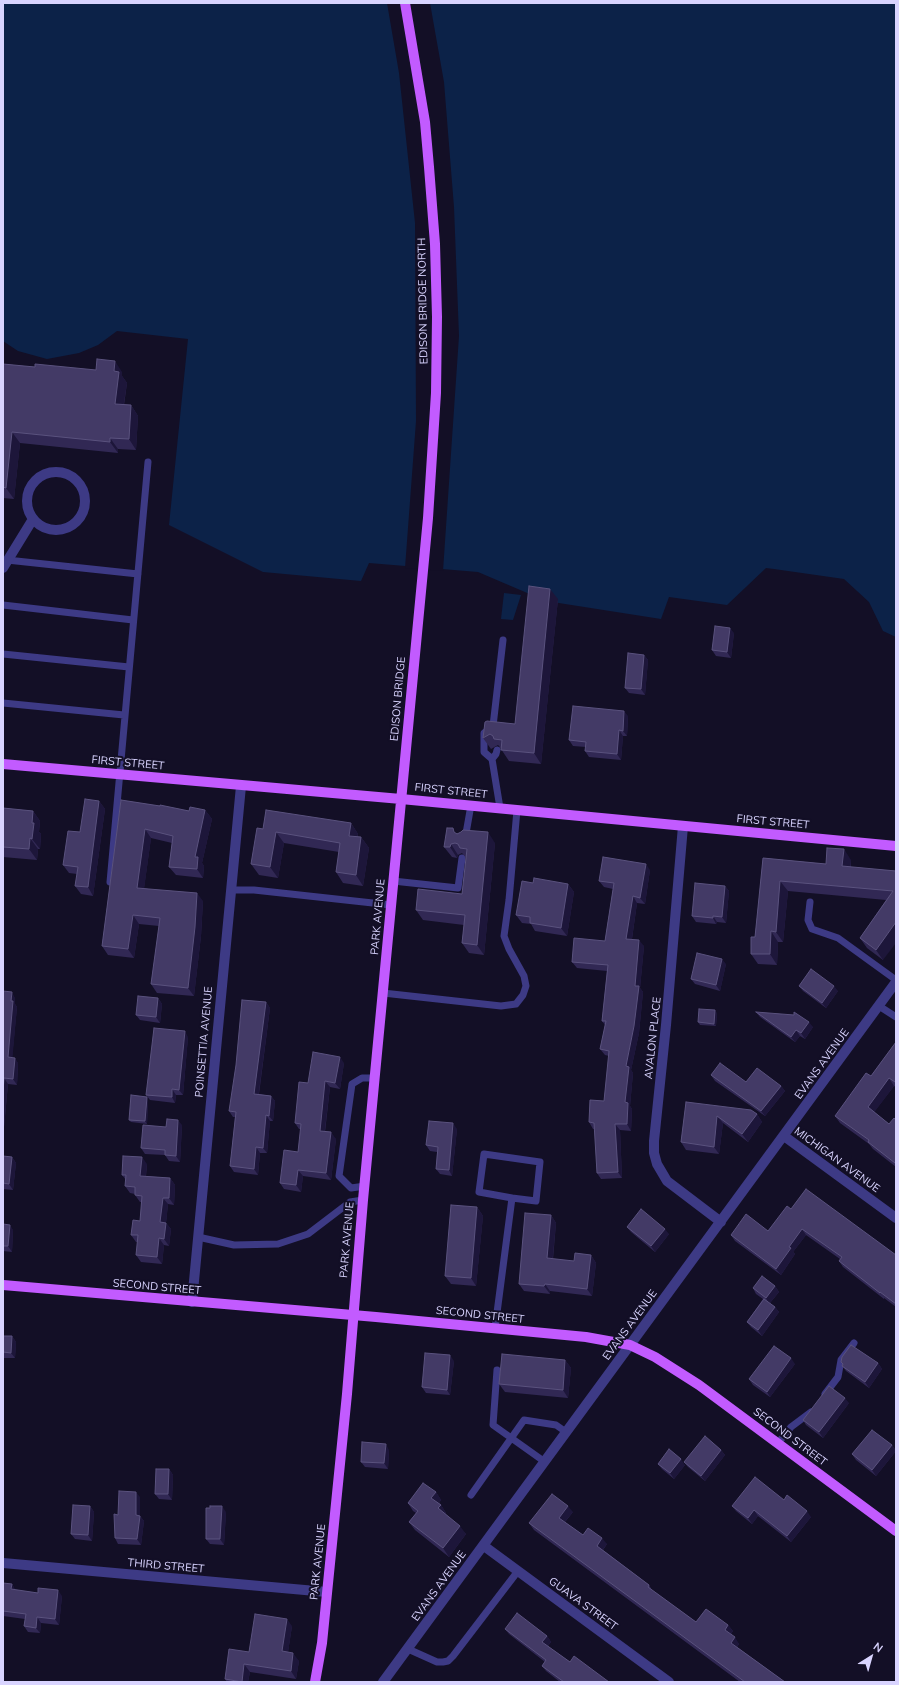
<!DOCTYPE html>
<style>
body{margin:0}
#map{position:relative;width:899px;height:1685px;overflow:hidden;background:#130f26;font-family:Mulish,sans-serif}
canvas{display:block}
.frame{position:absolute;inset:0;border:4px solid #d9d4ff;pointer-events:none}
.north{position:absolute;left:851px;top:1637px;width:40px;height:40px;-webkit-text-stroke:3px #130f26;paint-order:stroke;rotate:37deg;font-size:11px;font-weight:700;line-height:16px;text-align:center;color:#d9d4ff}
.north::after{content:'';display:block;margin:auto;width:14px;height:18px;background:#d9d4ff;clip-path:polygon(50% 0,100% 100%,50% 72%,0 100%)}
</style>
<div id="map">
<canvas width="899" height="1685"></canvas>
<div class="frame"></div>
<div class="north">N</div>
</div>
<script>
const ctx = document.querySelector('canvas').getContext('2d');
ctx.lineJoin = 'round';
function paint(path, color) {
  ctx.fillStyle = color;
  ctx.fill(path, 'evenodd');
}
function poly(rows) {
  const path = new Path2D();
  for (const r of rows) {
    if (r.length === 3) {
      path.moveTo(r[0] + r[2], r[1]);
      path.arc(r[0], r[1], r[2], 0, 2 * Math.PI);
      continue;
    }
    path.moveTo(r[0], r[1]);
    for (let i = 2; i < r.length; i += 2) path.lineTo(r[i], r[i + 1]);
  }
  return path;
}
function trace(path, color, width, dash) {
  ctx.strokeStyle = color;
  ctx.lineWidth = width;
  ctx.lineCap = dash ? 'butt' : 'round';
  ctx.setLineDash(dash || []);
  ctx.stroke(path);
}
function write(font, color, halo, rows, align = 'center') {
  ctx.font = font + ' Mulish,sans-serif';
  ctx.lineWidth = 4;
  ctx.setLineDash([]);
  ctx.textBaseline = 'middle';
  ctx.strokeStyle = halo;
  ctx.fillStyle = color;
  for (const [text, x, y, turn = 0] of rows) {
    ctx.save();
    ctx.translate(x, y);
    ctx.rotate((+turn || 0) * Math.PI / 180);
    ctx.textAlign = isNaN(turn) ? turn : align;
    if (halo) ctx.strokeText(text, 0, 0);
    ctx.fillText(text, 0, 0);
    ctx.restore();
  }
}
const water = poly([
 [3,3,896,3,896,637,883,631,869,602,844,579,774,569,766,568,727,605,669,597,661,619,546,601,478,572,369,563,361,581,263,572,169,525,188,339,117,331,98,345,79,353,47,359,18,351,3,341],
 [504,593,521,595,513,620,501,619]
]);
const pier = poly([
 [387,3,430,3,444,82,454,207,459,336,443,571,405,568,416,421,415,223,399,73]
]);
const lane = poly([
 [7,560,138,574],
 [3,605,133,620],
 [3,654,129,667],
 [3,703,124,715],
 [492,759,496,754,497,750],
 [500,808,492,759,484,752,484,733,493,726,503,640],
 [465,839,471,805],
 [393,881,458,888,462,858],
 [110,882,148,462],
 [231,890,254,890,391,905],
 [810,902,808,920,812,929,838,938,896,980],
 [383,993,501,1006,516,1004,523,995,526,986,524,976,509,949,504,936,509,900,517,810],
 [879,1006,896,1017],
 [365,1186,351,1188,339,1176,352,1084,362,1078,375,1078],
 [198,1237,234,1245,278,1244,308,1234,350,1202,363,1200],
 [495,1328,512,1198,536,1201,540,1162,484,1154,479,1192,512,1198],
 [497,1370,493,1425,545,1462],
 [825,1394,838,1377,841,1360,854,1343],
 [778,1443,791,1427,811,1412],
 [471,1495,524,1420,556,1425,566,1432],
 [408,1649,437,1662,443,1662,448,1661,453,1656,518,1571]
]);
const street = poly([
 [56,501,29],
 [3,568,33,519],
 [683,826,666,1025,654,1141,654,1153,657,1164,667,1181,721,1222],
 [784,1136,896,1218],
 [192,1302,241,786],
 [484,1546,669,1682],
 [3,1563,327,1592],
 [383,1682,896,982]
]);
const primary = poly([
 [3,764,401,799,896,846],
 [3,1285,376,1317,586,1337,630,1345,655,1357,699,1385,896,1531],
 [315,1682,322,1643,347,1394,363,1200,428,518,436,393,437,317,435,244,429,167,425,122,405,3]
]);
const wall = poly([
 [3,364,35,367,122,372,122,376,127,383,124,405,131,405,138,416,136,450,118,449,118,453,20,443,14,499,3,498],
 [558,599,541,764,509,761,499,746,498,745,491,749,483,738,485,722,515,724],
 [734,633,731,658,716,656,712,650],
 [644,655,648,660,645,695,629,693,625,688],
 [628,716,627,736,623,736,621,760,589,757,585,751,586,747,573,746,569,740],
 [121,800,189,811,205,810,212,819,202,863,204,866,203,878,176,875,169,867,172,843,151,838,144,888,203,901,201,936,194,996,157,993,151,984,159,926,139,924,134,958,108,955,102,946],
 [99,801,105,809,93,896,81,894,75,886,77,874,69,873,63,865,80,832],
 [3,808,33,811,40,821,39,832,41,834,40,849,38,849,37,860,3,857],
 [351,823,358,834,358,837,361,837,369,848,363,886,343,883,336,872,339,852,284,843,278,878,259,875,251,864,263,829],
 [456,833,495,843,484,955,469,953,462,943,464,925,423,920,416,910,462,894,466,858,462,853,458,855,457,858,452,857,444,847],
 [763,858,826,864,851,860,851,867,896,871,883,960,867,948,860,938,886,900,788,891,783,942,778,942,777,965,758,964,751,954,755,937],
 [650,870,645,904,637,903,632,939,644,946,640,988,643,992,639,1033,631,1070,633,1073,630,1106,632,1109,631,1131,620,1130,622,1178,601,1179,597,1173,595,1129,593,1129,589,1122,604,1101,609,1056,605,1055,600,1049,605,1025,602,1021,607,971,577,968,572,962,605,941,613,889,604,887,599,881],
 [533,883,568,884,574,892,567,936,535,931,531,924,522,923,516,915],
 [725,886,729,891,726,923,717,922,716,924,696,922,692,916],
 [726,964,720,991,695,984,691,979],
 [799,986,838,991,826,1008,803,991],
 [3,991,15,998,15,1004,17,1007,12,1058,18,1063,17,1085,8,1084,3,1138],
 [158,998,162,1004,160,1023,140,1020,136,1015],
 [266,1002,270,1008,259,1094,271,1096,275,1101,273,1121,270,1121,267,1153,260,1153,258,1175,234,1172,230,1166,235,1117,233,1117,229,1111],
 [756,1012,813,1027,805,1039,800,1036,795,1042,760,1017],
 [717,1013,716,1026,700,1025,698,1022],
 [188,1037,183,1095,176,1095,175,1103,150,1100,146,1095],
 [896,1042,896,1087,894,1086,874,1112,889,1124,896,1120,896,1167,873,1149,869,1144,840,1123,835,1116,871,1076],
 [344,1063,340,1089,330,1087,325,1132,336,1139,331,1180,303,1176,301,1192,284,1189,280,1183,298,1152,301,1129,299,1129,295,1123,308,1083],
 [711,1075,746,1082,781,1086,785,1091,765,1116,715,1081],
 [148,1100,147,1124,131,1122,129,1120],
 [686,1102,757,1114,762,1122,748,1142,723,1123,719,1154,686,1150,681,1142],
 [182,1125,180,1162,169,1161,165,1155,145,1154,141,1148,166,1127],
 [457,1129,452,1176,440,1174,436,1169,437,1152,430,1151,426,1145],
 [3,1156,12,1157,16,1163,13,1190,3,1189],
 [147,1164,146,1176,170,1178,175,1185,174,1205,168,1204,166,1223,171,1229,169,1246,164,1245,162,1264,141,1262,136,1255,138,1242,136,1242,131,1235,140,1221,142,1202,140,1202,135,1195,135,1194,130,1193,125,1186,126,1180,122,1175],
 [477,1207,483,1216,476,1286,451,1284,445,1276],
 [791,1209,896,1255,896,1307,884,1298,884,1299,843,1267,839,1261,840,1259,806,1235,793,1252,795,1254,781,1275,735,1241,731,1235,768,1231],
 [551,1215,556,1223,553,1259,574,1261,591,1255,596,1263,592,1296,550,1291,550,1294,524,1291,519,1284],
 [3,1224,13,1230,12,1252,3,1251],
 [627,1227,669,1234,655,1252,631,1232],
 [775,1286,779,1292,770,1303,775,1307,779,1312,762,1336,751,1327,747,1322,763,1299,756,1294,753,1288],
 [3,1336,12,1336,16,1342,15,1358,3,1358],
 [565,1360,571,1368,568,1398,505,1392,499,1384],
 [454,1361,450,1395,426,1393,422,1387],
 [841,1362,878,1363,882,1369,869,1388,846,1371,842,1366,843,1365],
 [795,1364,770,1397,753,1385,749,1379],
 [849,1403,823,1438,806,1425,803,1420],
 [892,1445,896,1451,876,1476,856,1460,852,1454],
 [389,1450,388,1469,365,1467,361,1462],
 [721,1450,725,1455,705,1481,688,1467,684,1462],
 [658,1464,685,1465,674,1479,662,1469],
 [169,1469,173,1475,172,1500,159,1499,155,1494],
 [436,1492,441,1500,439,1503,441,1505,446,1513,445,1514,466,1534,449,1557,415,1530,409,1522,416,1513,413,1511,408,1503],
 [140,1497,140,1516,144,1521,141,1545,118,1544,115,1538],
 [90,1506,94,1512,92,1541,75,1539,71,1534],
 [732,1506,811,1517,791,1542,758,1516,752,1524,736,1511],
 [226,1512,224,1545,210,1544,206,1539],
 [573,1512,565,1522,583,1535,607,1544,603,1550,649,1585,652,1590,696,1622,728,1625,733,1631,731,1634,739,1644,737,1647,785,1682,740,1682,534,1530,529,1523],
 [3,1583,12,1584,15,1590,62,1596,59,1625,41,1623,40,1633,28,1632,24,1626,25,1619,3,1616],
 [292,1626,288,1652,299,1661,296,1679,250,1672,248,1682,227,1682,225,1679,249,1652],
 [505,1629,547,1636,551,1642,548,1646,570,1662,609,1682,560,1682,546,1671,542,1666,545,1662,509,1634]
]);
const shadedWall = poly([
 [115,361,122,372,122,376,127,383,122,415,115,404,114,371],
 [131,405,138,416,136,450,129,439],
 [12,432,20,443,14,499,6,488],
 [110,438,118,449,118,453,110,442],
 [550,589,558,599,541,764,534,753],
 [730,628,734,633,731,658,727,652],
 [644,655,648,660,645,695,641,689],
 [624,711,628,716,627,736,623,731],
 [619,730,623,736,621,760,617,754],
 [99,801,105,809,93,896,88,887],
 [205,810,212,819,202,863,204,866,203,878,197,869,195,857],
 [33,811,40,821,39,832,41,834,40,849,32,839,32,823],
 [351,823,358,834,356,846,349,836],
 [145,829,151,838,143,897,137,888],
 [276,832,284,843,278,878,270,867],
 [488,832,495,843,484,955,477,945],
 [361,837,369,848,363,886,356,875],
 [30,838,38,849,37,860,29,849],
 [451,844,458,855,457,858,450,847],
 [844,849,851,860,850,876,842,866],
 [646,864,650,870,645,904,640,898],
 [780,881,788,891,783,942,776,932],
 [568,884,574,892,567,936,561,928],
 [725,886,729,891,726,923,722,917],
 [197,893,203,901,201,936,194,996,188,988],
 [633,896,637,903,631,945,626,939],
 [133,915,139,924,134,958,128,949],
 [713,916,717,922,716,924,713,918],
 [896,922,896,943,883,960,876,950],
 [771,931,778,942,777,965,770,954],
 [639,940,644,946,640,988,643,992,639,1033,631,1070,633,1073,630,1106,632,1109,631,1131,627,1124,625,1102,626,1066],
 [722,959,726,964,720,991,716,985],
 [834,986,838,991,826,1008,822,1003],
 [12,992,15,998,15,1004,17,1007,12,1063,8,1057],
 [158,998,162,1004,160,1023,156,1017],
 [266,1002,270,1008,258,1099,254,1094],
 [715,1010,717,1013,716,1026,714,1024],
 [809,1022,813,1027,805,1039,801,1033],
 [796,1030,800,1036,795,1042,791,1037],
 [185,1031,188,1037,183,1095,179,1090],
 [340,1057,344,1063,340,1089,335,1083],
 [15,1058,18,1063,17,1085,13,1079],
 [4,1078,8,1084,3,1138,3,1092],
 [889,1078,894,1086,873,1114,868,1107],
 [325,1081,330,1087,324,1137,320,1131],
 [781,1086,785,1091,765,1116,761,1111],
 [172,1089,176,1095,175,1103,172,1097],
 [271,1096,275,1101,273,1121,269,1116],
 [147,1097,148,1100,147,1124,145,1121],
 [757,1114,762,1122,748,1142,742,1134],
 [266,1115,270,1121,267,1153,263,1148],
 [717,1116,723,1123,719,1154,714,1147],
 [178,1120,182,1125,180,1162,176,1156],
 [453,1123,457,1129,452,1176,449,1170],
 [615,1124,620,1130,622,1178,618,1172],
 [331,1132,336,1139,331,1180,326,1173],
 [256,1147,260,1153,258,1175,254,1169],
 [12,1157,16,1163,13,1190,9,1184],
 [142,1157,147,1164,145,1183,140,1176],
 [298,1170,303,1176,301,1192,296,1185],
 [170,1178,175,1185,174,1205,169,1198],
 [163,1198,168,1204,166,1223,171,1229,169,1246,164,1239,160,1222],
 [477,1207,483,1216,476,1286,471,1278],
 [551,1215,556,1223,552,1265,547,1258],
 [10,1225,13,1230,12,1252,8,1246],
 [665,1229,669,1234,655,1252,651,1246],
 [802,1229,806,1235,793,1252,795,1254,781,1275,776,1269,789,1247],
 [159,1238,164,1245,162,1264,157,1257],
 [591,1255,596,1263,592,1296,587,1289],
 [545,1284,550,1291,550,1294,544,1286],
 [775,1286,779,1292,769,1304,766,1298],
 [775,1307,779,1312,762,1336,758,1330],
 [12,1336,16,1342,15,1358,11,1353],
 [450,1355,454,1361,450,1395,447,1390],
 [791,1358,795,1364,770,1397,767,1392],
 [565,1360,571,1368,568,1398,563,1390],
 [878,1363,882,1369,869,1388,865,1382],
 [845,1398,849,1403,823,1438,819,1432],
 [386,1444,389,1450,388,1469,384,1463],
 [892,1445,896,1451,876,1476,872,1470],
 [721,1450,725,1455,705,1481,701,1476],
 [681,1459,685,1465,674,1479,670,1473],
 [169,1469,173,1475,172,1500,168,1494],
 [136,1492,140,1497,140,1516,144,1521,141,1545,137,1539,136,1515],
 [436,1492,441,1500,437,1506,431,1498],
 [441,1505,446,1513,444,1517,438,1508],
 [90,1506,94,1512,92,1541,88,1535],
 [222,1506,226,1512,224,1545,220,1539],
 [568,1506,573,1512,563,1524,559,1518],
 [754,1510,758,1516,752,1524,748,1518],
 [807,1511,811,1517,791,1542,787,1536],
 [460,1526,466,1534,449,1557,443,1548],
 [602,1538,607,1544,601,1552,597,1546],
 [12,1584,15,1589,15,1595,11,1589],
 [58,1590,62,1596,59,1625,55,1619],
 [37,1617,41,1623,40,1633,36,1628],
 [287,1619,292,1626,287,1659,282,1651],
 [728,1625,733,1631,729,1636,725,1630],
 [547,1636,551,1642,546,1648,542,1642],
 [735,1637,739,1644,735,1649,731,1643],
 [293,1653,299,1661,296,1679,291,1671],
 [244,1664,250,1672,248,1682,242,1682]
]);
const building = poly([
 [97,359,115,361,114,371,119,372,115,404,131,405,129,439,110,438,110,442,12,432,6,488,3,487,3,364,35,367,35,364,96,370,97,359],
 [529,586,550,589,534,753,501,750,502,740,494,739,493,736,490,734,483,738,485,722,487,721,515,724,529,586],
 [715,626,730,628,727,652,712,650,715,626],
 [628,653,644,655,641,689,625,688,628,653],
 [573,706,624,711,623,731,619,730,617,754,585,751,586,742,569,740,573,706],
 [85,799,99,801,88,887,75,886,78,867,63,865,68,831,80,832,85,799],
 [121,800,160,806,160,805,189,811,190,807,205,810,195,857,198,857,197,869,169,867,173,836,145,829,137,888,197,893,195,927,188,988,151,984,160,918,133,915,128,949,102,946,121,800],
 [3,808,33,811,32,823,34,823,32,839,30,838,29,849,3,847,3,808],
 [266,810,351,823,349,836,361,837,356,875,336,872,340,843,276,832,270,867,251,864,257,828,263,829,266,810],
 [447,828,453,828,454,832,457,834,461,832,463,830,488,832,477,945,462,943,465,915,416,910,418,889,462,894,467,849,460,848,458,844,455,843,451,844,450,847,444,847,447,828],
 [827,848,844,849,842,866,896,871,896,922,876,950,860,938,893,891,780,881,776,932,771,931,770,954,751,954,751,937,755,937,763,858,826,864,827,848],
 [603,857,646,864,640,898,633,896,626,939,639,940,635,986,639,986,634,1026,626,1066,629,1067,625,1102,628,1103,627,1124,615,1124,618,1172,597,1173,594,1123,589,1122,590,1100,604,1101,609,1051,600,1049,606,1021,602,1021,608,965,572,962,574,938,605,941,614,883,599,881,603,857],
 [534,878,568,884,561,928,530,923,530,917,516,915,522,881,533,883,534,878],
 [695,883,725,886,722,917,713,916,713,918,692,916,695,883],
 [697,953,722,959,716,985,691,979,697,953],
 [811,969,834,986,822,1003,799,986,811,969],
 [3,991,12,992,11,1001,13,1001,8,1057,15,1058,13,1079,4,1078,3,1092,3,991],
 [138,996,158,998,156,1017,136,1015,138,996],
 [242,1000,266,1002,254,1094,271,1096,269,1116,266,1115,263,1148,256,1147,254,1169,230,1166,236,1112,229,1111,236,1065,242,1000],
 [699,1009,715,1010,714,1024,698,1022,699,1009],
 [756,1012,794,1015,794,1012,809,1022,801,1033,796,1030,791,1037,756,1012],
 [154,1028,185,1031,179,1090,172,1089,172,1097,146,1095,154,1028],
 [896,1042,896,1081,895,1082,889,1078,868,1107,889,1124,894,1118,896,1120,896,1161,895,1163,868,1142,869,1140,835,1116,866,1073,871,1076,896,1042],
 [313,1052,340,1057,335,1083,325,1081,320,1131,331,1132,326,1173,298,1170,296,1185,280,1183,284,1150,298,1152,301,1124,295,1123,299,1082,308,1083,313,1052],
 [720,1063,746,1082,757,1068,781,1086,761,1111,711,1075,720,1063],
 [131,1095,147,1097,145,1121,129,1120,131,1095],
 [686,1102,751,1110,757,1114,742,1134,717,1116,714,1147,681,1142,686,1102],
 [167,1119,178,1120,176,1156,165,1155,165,1150,141,1148,143,1125,166,1127,167,1119],
 [429,1121,453,1123,449,1170,436,1169,438,1147,426,1145,429,1121],
 [3,1156,12,1157,9,1184,3,1183,3,1156],
 [123,1156,142,1157,140,1176,170,1178,169,1198,163,1198,160,1222,166,1223,164,1239,159,1238,157,1257,136,1255,138,1235,131,1235,133,1220,140,1221,142,1196,135,1195,135,1187,125,1186,126,1175,122,1175,123,1156],
 [806,1189,896,1255,896,1304,880,1292,880,1293,839,1261,842,1257,802,1229,789,1247,791,1248,776,1269,731,1235,746,1214,768,1231,787,1206,791,1209,806,1189],
 [451,1205,477,1207,471,1278,445,1276,451,1205],
 [641,1209,665,1229,651,1246,627,1227,641,1209],
 [525,1213,551,1215,547,1258,574,1261,575,1253,591,1255,587,1289,545,1284,544,1286,519,1284,525,1213],
 [3,1224,10,1225,8,1246,3,1246,3,1224],
 [762,1276,775,1286,766,1298,753,1288,762,1276],
 [764,1299,775,1307,758,1330,747,1322,764,1299],
 [3,1336,12,1336,11,1353,3,1352,3,1336],
 [851,1345,878,1363,865,1382,842,1366,843,1364,841,1362,842,1357,851,1345],
 [774,1346,791,1358,767,1392,749,1379,774,1346],
 [425,1353,450,1355,447,1390,422,1387,425,1353],
 [502,1354,565,1360,563,1390,499,1384,502,1354],
 [829,1386,845,1398,819,1432,803,1420,829,1386],
 [872,1430,892,1445,872,1470,852,1454,872,1430],
 [705,1436,721,1450,701,1476,684,1462,705,1436],
 [362,1442,386,1444,384,1463,361,1462,362,1442],
 [669,1449,681,1459,670,1473,658,1464,669,1449],
 [156,1469,169,1469,168,1494,155,1494,156,1469],
 [755,1477,784,1500,787,1495,807,1511,787,1536,754,1510,748,1518,732,1506,755,1477],
 [423,1483,436,1492,431,1498,441,1505,438,1508,460,1526,443,1548,409,1522,418,1511,408,1503,423,1483],
 [119,1491,136,1492,136,1515,140,1516,137,1539,115,1538,114,1514,118,1515,119,1491],
 [552,1494,568,1506,559,1518,583,1535,588,1528,602,1538,597,1546,649,1585,648,1587,696,1622,706,1609,728,1625,725,1630,735,1637,731,1643,785,1682,745,1682,529,1523,552,1494],
 [73,1505,90,1506,88,1535,71,1534,73,1505],
 [210,1506,222,1506,220,1539,206,1539,206,1508,210,1508,210,1506],
 [3,1583,12,1584,11,1589,38,1593,38,1588,58,1590,55,1619,37,1617,36,1628,24,1626,26,1614,3,1611,3,1583],
 [517,1613,547,1636,542,1642,570,1662,574,1656,609,1682,564,1682,542,1666,546,1660,505,1629,517,1613],
 [255,1614,287,1619,282,1651,293,1653,291,1671,244,1664,242,1682,225,1679,229,1649,249,1652,255,1614]
]);
const streetNames = [
 ["EDISON BRIDGE NORTH",423,301,-91],
 ["EDISON BRIDGE",398,699,-85],
 ["FIRST STREET",128,763,5],
 ["FIRST STREET",451,791,6],
 ["FIRST STREET",773,822,5],
 ["PARK AVENUE",378,917,-85],
 ["AVALON PLACE",653,1038,-84],
 ["POINSETTIA AVENUE",204,1042,-85],
 ["EVANS AVENUE",822,1064,-54],
 ["MICHIGAN AVENUE",837,1160,36],
 ["PARK AVENUE",347,1240,-85],
 ["SECOND STREET",157,1287,5],
 ["SECOND STREET",480,1315,6],
 ["EVANS AVENUE",630,1325,-54],
 ["SECOND STREET",790,1437,37],
 ["PARK AVENUE",318,1562,-84],
 ["THIRD STREET",166,1566,5],
 ["EVANS AVENUE",439,1586,-54],
 ["GUAVA STREET",583,1604,36]
];
paint(water, '#0c2248');
paint(pier, '#130f26');
trace(lane, '#3d3a85', 7);
trace(street, '#3d3a85', 10);
trace(primary, '#c25bff', 10);
paint(wall, '#312854');
paint(shadedWall, '#1d163a');
paint(building, '#433a66');
trace(building, '#5a527e', 1);
write('11px', '#d9d4ff', '#130f26', streetNames);
</script>
